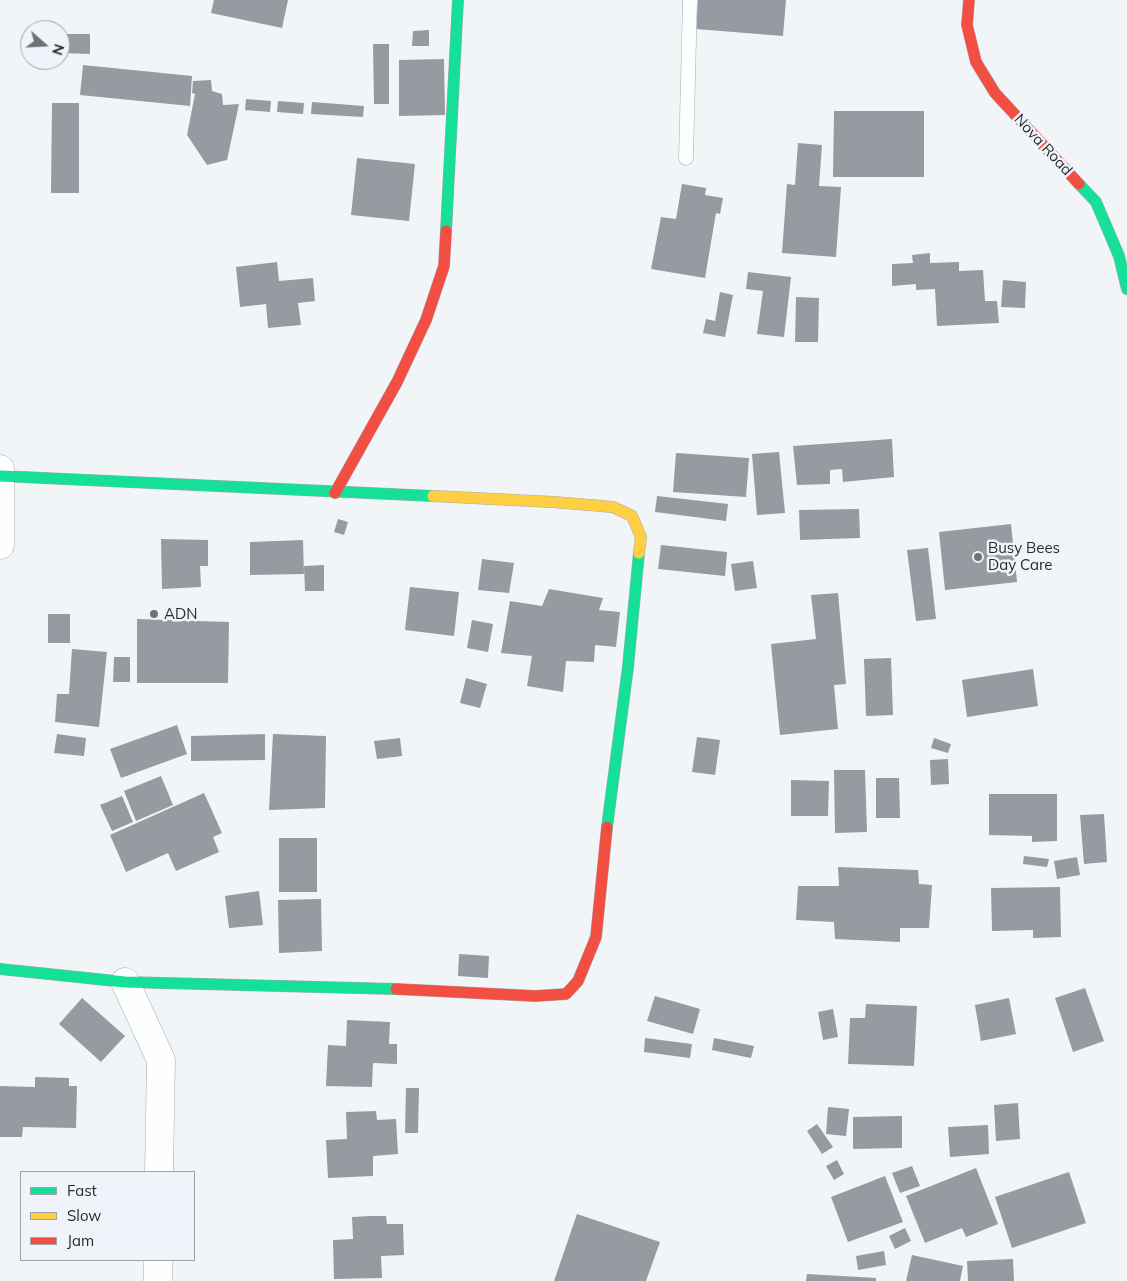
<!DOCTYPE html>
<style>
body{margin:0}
#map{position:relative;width:1127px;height:1281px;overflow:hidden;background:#f2f5f8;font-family:Mulish,sans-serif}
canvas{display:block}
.legend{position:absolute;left:20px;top:1171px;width:175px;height:90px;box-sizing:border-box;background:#f0f4fa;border:1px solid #a0a3a8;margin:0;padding:6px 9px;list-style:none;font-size:15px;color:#292a2d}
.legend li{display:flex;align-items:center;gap:10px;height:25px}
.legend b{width:25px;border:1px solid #a0a3a8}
.north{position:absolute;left:20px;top:20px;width:50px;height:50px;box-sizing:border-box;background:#f0f4fa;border:1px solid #a0a3a8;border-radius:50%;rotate:109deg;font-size:14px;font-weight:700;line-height:20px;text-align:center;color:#292a2d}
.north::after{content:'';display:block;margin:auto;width:18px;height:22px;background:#6f7174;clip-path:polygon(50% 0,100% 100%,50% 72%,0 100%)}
</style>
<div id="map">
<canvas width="1127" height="1281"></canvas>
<ul class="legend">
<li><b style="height:6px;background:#16e098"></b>Fast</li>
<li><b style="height:6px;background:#ffcf43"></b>Slow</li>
<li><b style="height:6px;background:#f24e42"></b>Jam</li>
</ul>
<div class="north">N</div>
</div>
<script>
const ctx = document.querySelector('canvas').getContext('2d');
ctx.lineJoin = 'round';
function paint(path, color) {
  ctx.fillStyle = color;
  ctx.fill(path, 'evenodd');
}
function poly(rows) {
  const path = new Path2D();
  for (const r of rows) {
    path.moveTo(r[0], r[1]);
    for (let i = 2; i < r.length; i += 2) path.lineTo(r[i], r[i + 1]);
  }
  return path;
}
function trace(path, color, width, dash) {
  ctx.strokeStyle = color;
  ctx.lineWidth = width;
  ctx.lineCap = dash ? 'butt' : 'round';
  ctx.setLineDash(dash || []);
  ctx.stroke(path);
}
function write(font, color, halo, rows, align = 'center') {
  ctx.font = font + ' Mulish,sans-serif';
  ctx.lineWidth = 5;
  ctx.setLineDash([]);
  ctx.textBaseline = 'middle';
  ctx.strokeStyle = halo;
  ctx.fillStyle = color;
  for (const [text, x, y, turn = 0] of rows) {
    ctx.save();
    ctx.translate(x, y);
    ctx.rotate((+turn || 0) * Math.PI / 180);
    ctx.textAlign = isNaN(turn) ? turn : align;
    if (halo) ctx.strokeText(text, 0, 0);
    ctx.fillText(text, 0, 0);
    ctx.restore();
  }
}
const building = poly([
 [214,0,288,0,282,28,211,13],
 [698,0,786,0,783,36,696,29],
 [429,30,429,46,412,46,413,31],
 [60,34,90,34,90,54,60,53],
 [373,44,389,44,389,104,374,104],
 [444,59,445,115,399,116,399,60],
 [83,65,192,76,190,106,80,95],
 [211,80,212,91,222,94,223,105,239,104,227,160,207,165,187,135,195,94,192,93,193,81],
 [246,99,271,101,270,112,245,110],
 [278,101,304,103,303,114,277,112],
 [312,102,364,106,363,117,311,114],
 [52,103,79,103,79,193,51,193],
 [834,111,924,111,924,177,833,177],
 [798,143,822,145,819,186,841,187,836,257,782,253,787,184,795,185],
 [357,158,415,164,409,221,351,215],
 [682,184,706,188,705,195,723,198,720,214,716,213,705,278,651,269,661,217,676,219],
 [930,253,930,263,959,262,959,271,983,270,985,301,997,301,999,323,937,326,935,289,916,290,916,284,892,286,892,264,913,263,912,255],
 [277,262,279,281,313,278,315,301,298,303,301,325,268,328,266,304,240,307,236,267],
 [748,272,791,277,784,337,757,334,763,291,746,289],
 [1003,280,1026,282,1025,308,1001,307],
 [720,292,733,295,725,337,703,333,706,319,715,321],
 [796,297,819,298,818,342,795,342],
 [892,439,894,477,843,482,842,469,830,470,830,484,797,485,793,446],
 [779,452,785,513,757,515,752,454],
 [676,453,749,458,746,497,673,492],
 [657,496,728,504,726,521,655,512],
 [859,509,860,538,800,540,799,510],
 [338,519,348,522,344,535,334,532],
 [1011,524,1017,582,945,590,939,532],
 [161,539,208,540,208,566,200,566,201,587,162,589],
 [303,540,304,574,250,575,250,542],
 [661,545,727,552,725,576,658,569],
 [928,548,936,619,916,621,907,550],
 [482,559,514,563,509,593,478,590],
 [753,561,757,588,735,591,731,564],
 [324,565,324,591,305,591,304,566],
 [410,587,459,592,454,636,405,630],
 [549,589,603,598,599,610,620,612,616,647,595,645,594,662,566,661,563,692,527,686,532,656,501,653,510,601,542,606],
 [838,593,846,684,834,685,838,729,780,735,771,644,816,639,811,595],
 [48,614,70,614,70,643,48,643],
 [137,619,229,622,228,683,137,683],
 [472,620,493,624,488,652,467,648],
 [72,649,107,652,99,727,55,722,57,694,69,694],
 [114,657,130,657,130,682,113,682],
 [891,658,893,715,866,716,864,659],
 [1033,669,1038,706,967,717,962,680],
 [466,678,487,684,480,708,460,703],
 [177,725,187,754,121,778,110,749],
 [57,734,86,738,84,756,54,753],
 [265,734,265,760,191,761,191,736],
 [273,734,326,736,325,808,269,810],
 [697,737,720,740,715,775,692,772],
 [400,738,402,756,377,759,374,741],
 [934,738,951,744,948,753,931,748],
 [948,759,949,784,931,785,930,760],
 [834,770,865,770,867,832,835,833],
 [161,776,173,805,136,821,124,791],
 [876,778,899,778,900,818,876,818],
 [791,780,829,781,828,816,791,816],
 [204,793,222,833,213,837,219,852,176,871,168,853,126,872,110,835],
 [989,794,1057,794,1057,841,1032,842,1032,836,989,835],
 [122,796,133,822,112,831,100,805],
 [1104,814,1107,862,1084,864,1080,815],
 [279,838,317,838,317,892,279,892],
 [1024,856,1049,859,1047,867,1023,864],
 [1077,857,1080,875,1057,879,1054,861],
 [838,867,918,870,919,884,932,885,929,928,900,928,900,942,835,939,834,922,796,920,798,886,839,886],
 [1060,887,1061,937,1033,938,1033,930,992,931,991,888],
 [259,891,263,925,229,928,225,896],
 [321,899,322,951,279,953,278,900],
 [459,954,489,956,488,978,458,976],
 [1085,988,1104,1041,1073,1052,1055,998],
 [655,996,700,1009,693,1034,647,1021],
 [82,998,125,1036,101,1062,59,1024],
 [1009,998,1016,1034,981,1041,975,1005],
 [866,1004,917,1006,914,1066,848,1064,850,1018,865,1018],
 [833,1009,838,1037,823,1040,818,1012],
 [347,1020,390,1022,389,1044,397,1044,397,1064,373,1063,372,1087,326,1086,328,1045,346,1046],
 [645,1038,692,1044,690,1058,644,1052],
 [714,1038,754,1046,751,1058,712,1050],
 [35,1077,69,1078,69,1086,77,1086,76,1128,23,1127,22,1137,0,1137,0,1086,35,1087],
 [406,1088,419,1088,418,1133,405,1133],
 [1018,1103,1020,1139,996,1141,994,1105],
 [828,1107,849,1109,846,1136,826,1134],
 [376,1111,377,1120,396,1119,398,1154,373,1156,373,1176,328,1178,326,1140,347,1139,346,1112],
 [902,1116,902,1148,853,1149,853,1117],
 [817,1124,833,1147,822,1154,807,1131],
 [988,1125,989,1154,950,1157,948,1127],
 [837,1160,844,1174,834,1180,826,1166],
 [912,1166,920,1186,900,1193,892,1173],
 [976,1168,998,1224,966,1237,962,1228,925,1243,906,1196],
 [1069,1172,1086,1223,1012,1248,995,1197],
 [885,1176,903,1222,848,1242,831,1197],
 [577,1214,660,1242,646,1281,554,1281],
 [370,1216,386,1216,387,1224,403,1224,404,1255,381,1256,382,1278,334,1279,333,1240,353,1239,352,1217],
 [905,1228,911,1241,895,1249,889,1236],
 [884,1251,886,1265,858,1270,856,1256],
 [912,1255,963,1266,960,1281,906,1281],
 [1013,1259,1014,1281,968,1281,967,1261],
 [807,1274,876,1278,876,1281,806,1281]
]);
const lane = poly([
 [686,158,690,0]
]);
const street = poly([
 [0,469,0,545],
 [125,982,161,1060,159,1172],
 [158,1281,158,1260]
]);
const fast = poly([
 [1079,184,1096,202,1119,256,1127,289],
 [446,231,458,0],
 [0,476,433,496],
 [607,827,628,667,639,553],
 [0,969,125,982,396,989]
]);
const slow = poly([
 [433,496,553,502,613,507,632,516,641,537,639,553]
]);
const jam = poly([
 [969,0,967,25,976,62,995,93,1079,184],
 [335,493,397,382,426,320,444,266,446,231],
 [396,989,535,996,566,994,578,981,596,937,607,827]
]);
const markers = [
 [978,557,5,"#6f7174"],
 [154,614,5,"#6f7174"]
];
const streetNames = [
 ["Nova Road",1043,145,47]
];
const poiNames = [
 ["Busy Bees",988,548],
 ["Day Care",988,565],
 ["ADN",164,614]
];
paint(building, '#969aa1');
trace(lane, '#a9abae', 15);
trace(street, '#a9abae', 29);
trace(fast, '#a9abae', 12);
trace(slow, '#a9abae', 12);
trace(jam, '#a9abae', 12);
trace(lane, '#fdfefe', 14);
trace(street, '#fdfefe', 28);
trace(fast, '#16e098', 11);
trace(slow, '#ffcf43', 11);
trace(jam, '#f24e42', 11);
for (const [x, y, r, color] of markers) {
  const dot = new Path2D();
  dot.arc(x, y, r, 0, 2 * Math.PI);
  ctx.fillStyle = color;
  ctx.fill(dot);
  trace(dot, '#f0f4fa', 2);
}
write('15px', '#292a2d', '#f0f4fa', streetNames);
write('15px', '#292a2d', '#f0f4fa', poiNames, 'left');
</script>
